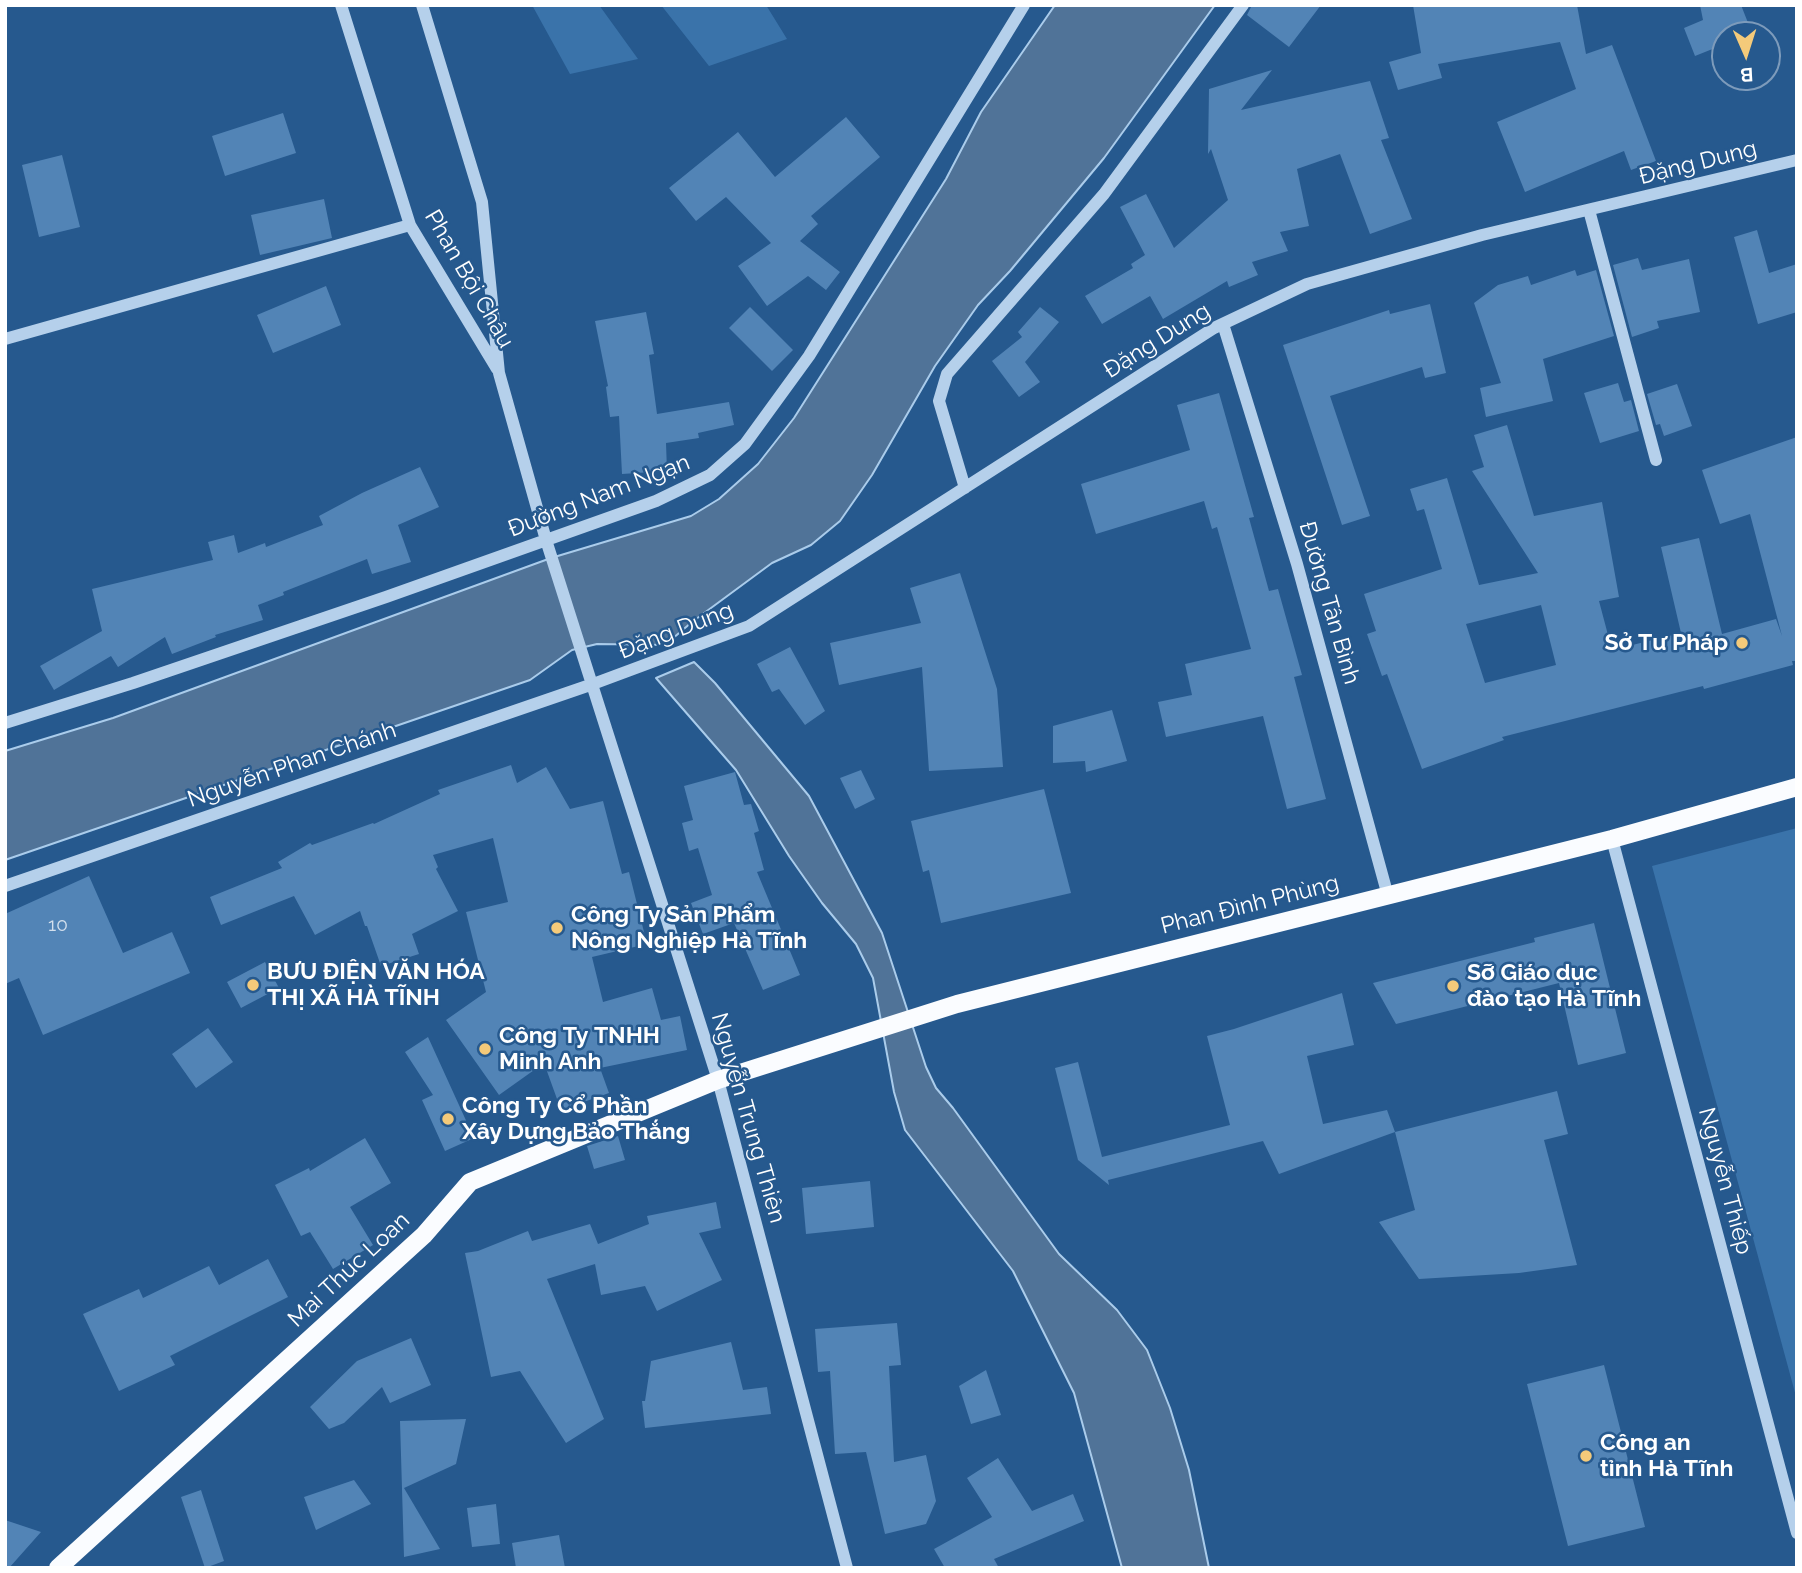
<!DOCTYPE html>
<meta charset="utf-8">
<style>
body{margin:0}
#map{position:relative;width:1802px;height:1573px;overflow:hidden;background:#26598e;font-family:Raleway,sans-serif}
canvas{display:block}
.frame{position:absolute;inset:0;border:7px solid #fff;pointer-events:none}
.north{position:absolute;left:1711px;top:21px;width:70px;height:70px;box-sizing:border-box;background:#26598e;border:2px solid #7d9bbb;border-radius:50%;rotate:177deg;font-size:19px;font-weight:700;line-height:28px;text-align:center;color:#fff}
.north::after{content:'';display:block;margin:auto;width:24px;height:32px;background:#f4ca7a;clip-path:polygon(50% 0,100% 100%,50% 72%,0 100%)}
</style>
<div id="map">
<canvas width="1802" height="1573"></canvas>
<div class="frame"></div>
<div class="north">B</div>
</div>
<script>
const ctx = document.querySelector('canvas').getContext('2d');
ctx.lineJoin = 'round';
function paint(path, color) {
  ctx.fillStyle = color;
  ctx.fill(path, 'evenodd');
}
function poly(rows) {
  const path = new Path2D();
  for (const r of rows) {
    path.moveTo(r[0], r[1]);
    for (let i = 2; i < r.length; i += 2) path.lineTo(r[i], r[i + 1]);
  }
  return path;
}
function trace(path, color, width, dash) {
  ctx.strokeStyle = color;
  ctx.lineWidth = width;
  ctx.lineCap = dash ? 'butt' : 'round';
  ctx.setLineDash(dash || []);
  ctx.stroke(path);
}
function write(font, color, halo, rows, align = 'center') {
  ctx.font = font + ' Raleway,sans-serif';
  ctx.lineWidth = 5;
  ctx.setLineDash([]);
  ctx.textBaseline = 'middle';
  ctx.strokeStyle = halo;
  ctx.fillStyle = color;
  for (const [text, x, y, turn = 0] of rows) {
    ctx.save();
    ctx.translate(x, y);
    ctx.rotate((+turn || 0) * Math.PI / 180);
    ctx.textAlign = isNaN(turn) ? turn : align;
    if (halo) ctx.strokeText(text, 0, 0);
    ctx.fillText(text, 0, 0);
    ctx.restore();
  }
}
const green = poly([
 [532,5,599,5,638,59,570,74],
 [661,5,766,5,787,39,709,66],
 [1797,828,1797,1400,1652,866]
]);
const water = poly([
 [1055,5,1215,5,1104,158,1010,271,978,305,935,366,872,475,840,521,811,545,772,563,692,622,665,645,597,644,572,650,530,680,5,860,5,751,113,718,551,558,691,516,719,499,758,464,794,418,946,179,981,112,1055,5],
 [694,662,715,683,809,796,882,933,926,1067,936,1088,953,1108,1059,1254,1117,1310,1147,1350,1170,1408,1189,1470,1209,1568,1122,1568,1074,1393,1013,1271,905,1130,894,1092,873,978,856,944,822,903,789,856,736,770,656,678,694,662]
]);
const building = poly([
 [1252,5,1321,5,1289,47,1247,15],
 [1413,5,1577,5,1586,54,1612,45,1656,161,1631,170,1624,151,1525,192,1497,122,1576,89,1560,42,1438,64,1442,78,1398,90,1389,62,1421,53],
 [1700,5,1741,5,1752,33,1725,35,1725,44,1695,56,1684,28,1703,20],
 [1272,70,1241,110,1370,81,1389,138,1381,140,1412,219,1370,234,1340,154,1297,169,1309,226,1280,232,1288,251,1252,262,1258,275,1229,287,1227,281,1163,319,1150,296,1102,324,1085,296,1133,268,1131,264,1145,255,1120,207,1146,194,1174,248,1228,200,1211,149,1208,154,1209,89],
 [283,113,296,153,225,176,212,136],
 [846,117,880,157,811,216,818,224,800,241,840,272,826,290,808,276,767,306,738,266,771,243,726,197,696,221,669,188,738,132,775,177],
 [62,155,80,227,39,237,22,165],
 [324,199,332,238,260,255,251,215],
 [1757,230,1769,273,1797,264,1797,312,1758,324,1734,237],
 [1638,258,1642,270,1689,259,1700,312,1657,321,1659,328,1632,337,1613,265],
 [1575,270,1577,276,1596,270,1614,336,1543,359,1553,401,1486,417,1480,388,1501,383,1474,303,1498,285,1528,276,1531,285],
 [326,286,341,325,273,353,257,315],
 [1430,304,1446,373,1425,378,1422,367,1330,396,1370,516,1342,525,1283,345,1389,310,1390,314],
 [750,307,793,350,772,371,729,328],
 [1040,307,1059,322,1025,362,1040,382,1019,397,992,361,1022,337,1018,332],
 [646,312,654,354,649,355,657,414,729,402,734,425,698,433,699,438,666,443,667,471,622,474,619,416,610,417,606,387,608,386,595,321],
 [1618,383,1624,402,1631,400,1639,431,1600,443,1584,393],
 [1677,384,1692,426,1664,436,1660,424,1656,425,1647,394],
 [1219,393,1254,517,1249,518,1269,591,1278,589,1302,675,1294,677,1326,799,1287,809,1263,716,1166,737,1158,702,1192,695,1185,664,1251,649,1217,527,1212,529,1204,501,1096,534,1081,484,1190,450,1177,405],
 [1507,425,1534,516,1602,502,1619,597,1599,601,1612,650,1681,633,1661,547,1699,538,1722,634,1776,619,1782,636,1750,514,1720,524,1702,470,1797,437,1797,661,1792,661,1793,665,1704,689,1703,686,1502,737,1504,740,1422,769,1387,674,1382,676,1367,634,1376,631,1364,594,1442,569,1424,509,1417,511,1410,489,1447,478,1479,585,1538,573,1472,471,1484,467,1474,435],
 [1541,605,1556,665,1485,683,1466,624],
 [420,467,439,507,398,525,411,562,372,574,367,559,283,592,284,595,258,605,263,620,215,635,216,637,172,654,165,637,118,667,111,656,54,690,40,666,102,631,92,589,213,560,208,542,234,535,238,553,265,543,266,547,323,525,319,516,362,493],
 [960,573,997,689,1003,767,929,771,922,667,839,685,830,643,921,623,910,588],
 [790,647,825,711,805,725,779,689,772,692,757,664],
 [1112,710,1127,761,1086,772,1085,761,1053,763,1053,726],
 [511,765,517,783,546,767,570,809,603,801,622,874,629,872,647,944,592,957,603,1002,652,988,661,1020,680,1016,687,1050,600,1068,609,1093,561,1110,544,1063,499,1095,446,1020,486,992,466,912,508,902,493,838,433,855,438,867,436,869,458,911,412,934,419,954,381,966,367,926,365,926,360,911,315,935,294,896,221,925,210,897,282,868,278,862,310,843,312,845,373,823,374,824,440,794,438,790],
 [861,770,875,799,855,809,840,778],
 [735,772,744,805,751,804,759,831,754,833,764,870,757,872,800,975,763,990,734,923,703,934,691,903,712,895,698,848,689,851,682,823,693,820,684,786],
 [1044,789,1071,893,941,923,929,870,923,872,911,821],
 [89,876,123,953,172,932,190,973,43,1035,19,978,5,984,5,914],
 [1594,923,1626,1053,1578,1065,1559,983,1396,1024,1373,983,1535,942,1534,938],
 [265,962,279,988,241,1008,227,982],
 [1342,993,1354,1045,1307,1056,1323,1124,1387,1110,1395,1132,1279,1174,1263,1141,1108,1180,1109,1185,1078,1160,1055,1068,1078,1062,1102,1157,1230,1125,1207,1036,1234,1029],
 [208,1028,233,1062,196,1088,172,1054],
 [428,1037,474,1138,445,1151,422,1100,433,1095,405,1052],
 [1557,1091,1568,1134,1544,1140,1577,1265,1519,1273,1419,1279,1379,1222,1415,1210,1395,1132],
 [618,1136,625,1160,594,1169,587,1146],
 [365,1138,391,1183,350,1207,373,1245,333,1269,310,1232,301,1236,275,1185,309,1168,310,1171],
 [870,1181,874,1227,806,1234,802,1188],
 [716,1202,721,1228,699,1233,722,1280,657,1311,645,1286,601,1295,595,1264,547,1279,604,1419,566,1443,520,1371,491,1377,465,1253,478,1251,528,1231,532,1241,590,1224,598,1244,649,1224,647,1216],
 [268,1259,288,1297,170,1356,175,1365,119,1391,83,1314,139,1289,143,1298,209,1266,219,1285],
 [897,1323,901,1365,889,1366,894,1462,926,1455,936,1501,926,1524,885,1534,866,1452,835,1454,830,1371,818,1372,815,1329],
 [411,1338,431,1385,390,1403,382,1387,344,1423,329,1429,310,1407,357,1361],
 [731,1342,743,1390,767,1387,771,1414,645,1428,642,1401,645,1401,651,1361],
 [1604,1365,1645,1527,1568,1546,1527,1384],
 [986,1370,1001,1415,971,1424,959,1386],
 [466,1419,456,1464,404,1488,440,1549,404,1557,400,1421],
 [998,1458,1032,1511,1073,1494,1084,1521,994,1559,999,1568,945,1568,934,1549,992,1517,967,1478],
 [354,1480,371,1504,316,1530,304,1497],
 [201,1490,224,1561,205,1568,181,1497],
 [496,1504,500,1544,472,1547,467,1508],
 [5,1520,41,1532,9,1568,5,1568],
 [559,1535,565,1568,516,1568,512,1543]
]);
const minor = poly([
 [341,5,410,225,497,369],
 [422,5,482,202,499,373,546,540,718,1080,847,1568],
 [1589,210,1656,460],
 [1223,324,1297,564,1388,896],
 [5,339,410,225],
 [965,488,939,401,947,374,1104,194,1243,5],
 [5,723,133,683,386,597,656,501,710,475,745,444,809,356,1024,5],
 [1612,839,1797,1533],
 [5,886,593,684,749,626,1214,328,1307,284,1482,235,1797,160]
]);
const major = poly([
 [58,1568,424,1235,470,1182,718,1080,957,1004,1612,839,1797,787]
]);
const markers = [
 [1742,643,7,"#f4ca7a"],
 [557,928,7,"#f4ca7a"],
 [253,985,7,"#f4ca7a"],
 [1453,986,7,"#f4ca7a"],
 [485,1049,7,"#f4ca7a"],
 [448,1119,7,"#f4ca7a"],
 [1586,1456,7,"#f4ca7a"]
];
const numberNames = [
 ["10",58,925]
];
const streetNames = [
 ["Đặng Dung",1698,163,-14],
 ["Phan Bội Châu",469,279,60],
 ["Đặng Dung",1157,341,-32],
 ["Đường Nam Ngạn",599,496,-21],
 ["Đường Tân Bình",1329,603,74],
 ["Đặng Dung",676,631,-21],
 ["Nguyễn Phan Chánh",292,765,-19],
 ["Phan Đình Phùng",1250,905,-14],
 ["Nguyễn Trung Thiên",748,1118,74],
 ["Nguyễn Thiếp",1725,1181,75],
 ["Mai Thúc Loan",349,1270,-43]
];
const poiNames = [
 ["Sở Tư Pháp",1728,643,"right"],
 ["Công Ty Sản Phẩm",571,915],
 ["Nông Nghiệp Hà Tĩnh",571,941],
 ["BƯU ĐIỆN VĂN HÓA",267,972],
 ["THỊ XÃ HÀ TĨNH",267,998],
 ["Sỡ Giáo dục",1467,973],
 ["đào tạo Hà Tĩnh",1467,999],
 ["Công Ty TNHH",499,1036],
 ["Minh Anh",499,1062],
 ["Công Ty Cổ Phần",462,1106],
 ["Xây Dựng Bảo Thắng",462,1132],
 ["Công an",1600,1443],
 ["tỉnh Hà Tĩnh",1600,1469]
];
paint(green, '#3a73aa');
paint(water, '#507398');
trace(water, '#aacceb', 2);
paint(building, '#5284b6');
trace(minor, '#b5d0eb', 12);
trace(major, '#fafcff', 18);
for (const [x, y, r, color] of markers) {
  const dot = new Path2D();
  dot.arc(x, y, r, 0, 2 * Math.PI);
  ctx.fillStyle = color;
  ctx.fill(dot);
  trace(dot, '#26598e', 2.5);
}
write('19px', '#d4e0ed', null, numberNames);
write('23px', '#fff', '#26598e', streetNames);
write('bold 23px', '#fff', '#26598e', poiNames, 'left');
</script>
